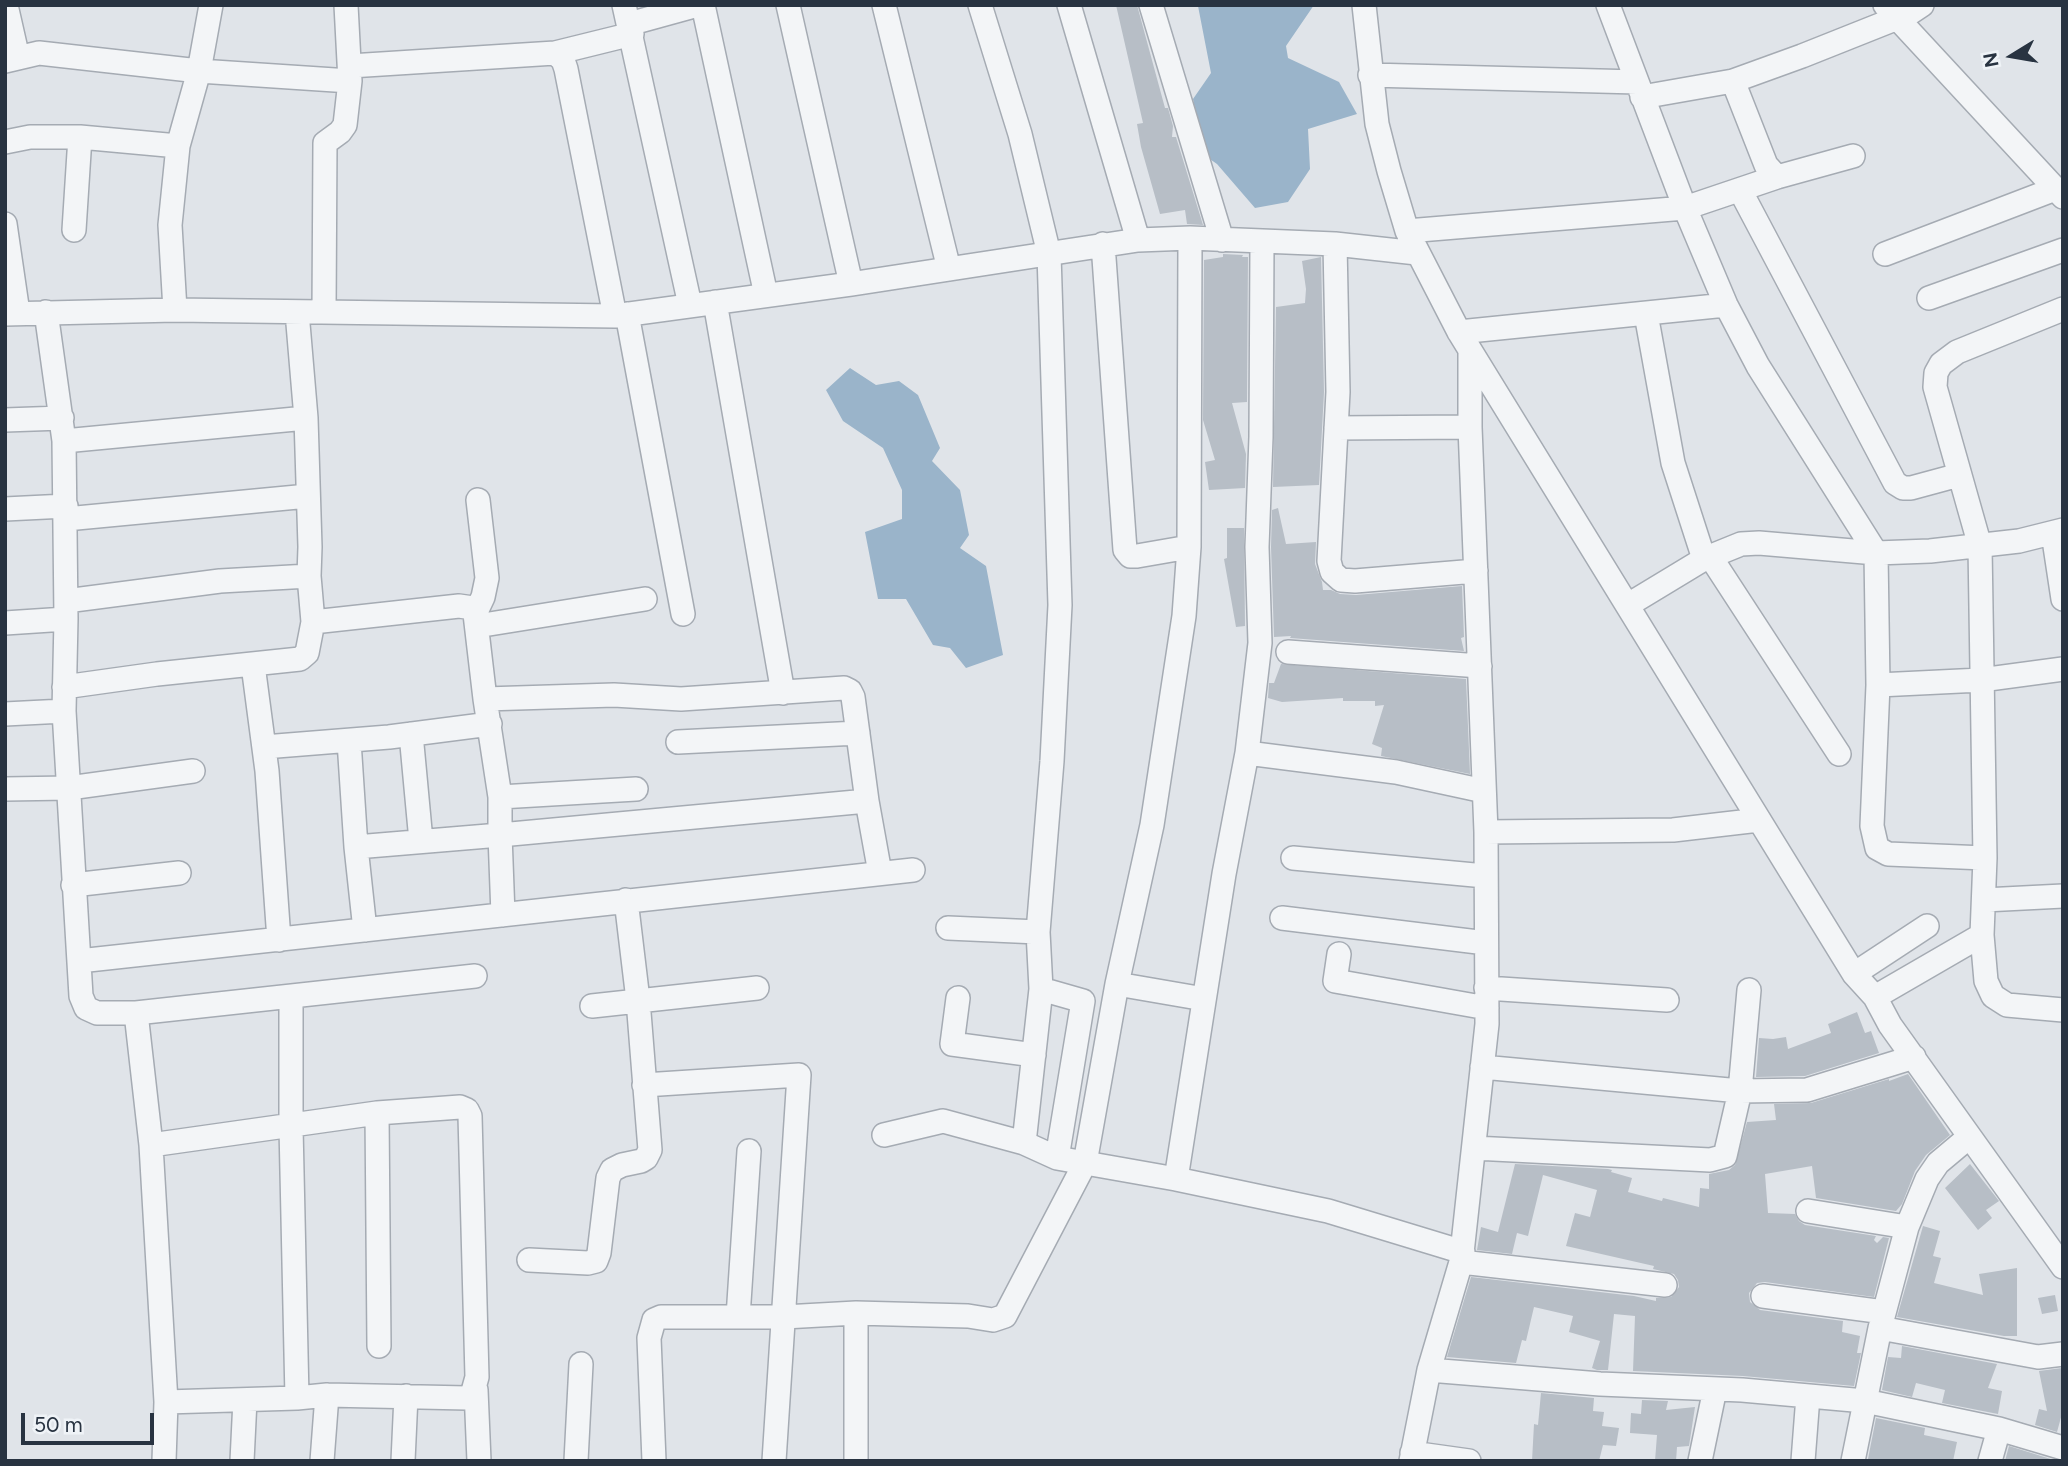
<!DOCTYPE html>
<style>
body{margin:0}
#map{position:relative;width:2068px;height:1466px;overflow:hidden;background:#e0e4e9;font-family:Figtree,sans-serif}
canvas{display:block}
.frame{position:absolute;inset:0;border:7px solid #283341;pointer-events:none}
.north{position:absolute;left:1977px;top:21px;width:70px;height:70px;-webkit-text-stroke:5px #eff3f7;paint-order:stroke;rotate:259deg;font-size:19px;font-weight:700;line-height:28px;text-align:center;color:#283341}
.north::after{content:'';display:block;margin:auto;width:24px;height:32px;background:#283341;clip-path:polygon(50% 0,100% 100%,50% 72%,0 100%)}
.scale{position:absolute;left:21px;top:1413px;width:133px;height:32px;box-sizing:border-box;border:4px solid #283341;border-top:0;padding-left:9px;font-size:21px;line-height:24px;white-space:nowrap;color:#283341;-webkit-text-stroke:5px #eff3f7;paint-order:stroke}
</style>
<div id="map">
<canvas width="2068" height="1466"></canvas>
<div class="frame"></div>
<div class="north">N</div>
<div class="scale">50 m</div>
</div>
<script>
const ctx = document.querySelector('canvas').getContext('2d');
ctx.lineJoin = 'round';
function paint(path, color) {
  ctx.fillStyle = color;
  ctx.fill(path, 'evenodd');
}
function poly(rows) {
  const path = new Path2D();
  for (const r of rows) {
    path.moveTo(r[0], r[1]);
    for (let i = 2; i < r.length; i += 2) path.lineTo(r[i], r[i + 1]);
  }
  return path;
}
function trace(path, color, width, dash) {
  ctx.strokeStyle = color;
  ctx.lineWidth = width;
  ctx.lineCap = dash ? 'butt' : 'round';
  ctx.setLineDash(dash || []);
  ctx.stroke(path);
}
const water = poly([
 [1184,5,1314,5,1286,46,1288,58,1339,82,1357,114,1308,129,1310,169,1288,202,1255,208,1217,164,1204,155,1193,99,1211,73,1198,6],
 [850,368,876,385,899,381,918,395,940,448,932,461,960,490,969,535,960,548,986,566,1003,655,966,668,950,648,933,645,906,599,878,599,865,532,902,519,902,490,883,448,843,421,826,390]
]);
const building = poly([
 [1116,5,1137,5,1165,108,1168,108,1173,126,1172,137,1176,137,1203,225,1187,224,1185,210,1160,214,1141,147,1137,124,1143,123],
 [1223,254,1243,255,1242,257,1248,257,1247,402,1232,403,1246,454,1245,488,1209,490,1205,462,1215,460,1203,420,1204,260,1223,257],
 [1321,257,1324,392,1319,485,1273,487,1276,307,1305,303,1306,289,1302,261],
 [1278,508,1286,544,1316,542,1315,564,1322,582,1323,590,1331,590,1340,594,1356,595,1462,586,1464,637,1461,638,1464,651,1290,638,1291,636,1274,637,1271,547,1272,510],
 [1227,528,1244,528,1245,626,1236,627,1224,559,1227,558],
 [1281,664,1466,679,1470,774,1381,756,1382,748,1372,744,1384,705,1375,706,1375,701,1343,701,1343,698,1282,702,1268,698,1269,683,1274,683],
 [1857,1012,1865,1033,1871,1031,1879,1053,1805,1076,1756,1077,1759,1038,1773,1039,1786,1037,1788,1049,1831,1033,1828,1024],
 [1908,1074,1950,1135,1926,1155,1915,1171,1902,1204,1896,1211,1816,1198,1812,1166,1765,1174,1768,1213,1795,1214,1799,1221,1805,1225,1876,1236,1874,1240,1877,1243,1883,1237,1889,1238,1874,1297,1765,1282,1757,1283,1749,1293,1750,1302,1760,1310,1843,1321,1842,1332,1860,1336,1857,1353,1861,1353,1854,1386,1743,1376,1633,1371,1635,1316,1614,1314,1608,1370,1597,1370,1592,1368,1600,1341,1569,1332,1573,1316,1534,1307,1526,1341,1522,1340,1516,1363,1447,1357,1471,1277,1634,1296,1656,1301,1656,1298,1671,1297,1679,1287,1678,1280,1674,1274,1653,1269,1654,1266,1566,1246,1575,1213,1590,1217,1597,1190,1543,1175,1528,1236,1517,1233,1512,1254,1477,1250,1481,1227,1498,1232,1515,1164,1608,1169,1612,1170,1611,1172,1632,1178,1628,1192,1662,1201,1663,1198,1699,1207,1700,1188,1709,1189,1709,1174,1729,1170,1735,1165,1747,1122,1776,1120,1774,1104,1811,1103,1889,1079,1889,1081],
 [1970,1164,1999,1201,1986,1210,1992,1218,1978,1230,1945,1188],
 [1923,1226,1940,1231,1933,1256,1941,1258,1934,1283,1983,1295,1979,1274,2017,1268,2017,1336,2004,1336,1897,1317],
 [2055,1295,2058,1311,2042,1314,2038,1298],
 [1902,1346,1997,1364,1988,1388,2002,1391,1998,1414,1942,1403,1945,1390,1916,1383,1912,1397,1882,1390,1888,1357,1901,1358],
 [2062,1368,2063,1410,2057,1432,2035,1425,2039,1409,2047,1411,2039,1371],
 [1541,1393,1594,1398,1593,1411,1604,1412,1602,1426,1619,1428,1616,1446,1603,1445,1599,1461,1532,1461,1534,1424,1538,1425],
 [1642,1400,1668,1401,1666,1410,1695,1407,1689,1446,1677,1447,1676,1461,1655,1461,1657,1435,1630,1433,1631,1413,1641,1414],
 [1876,1418,1925,1428,1924,1435,1957,1442,1953,1461,1868,1459],
 [2009,1446,2057,1461,2005,1461]
]);
const minor = poly([
 [6,5,18,58],
 [624,5,690,305],
 [703,5,766,295],
 [788,5,851,284],
 [884,5,949,269],
 [980,5,1020,134,1049,254,1060,605,1052,761,1038,932,1041,989,1024,1143],
 [1069,5,1138,240],
 [1151,5,1222,240],
 [1364,5,1377,124,1389,171,1407,231,1459,332,1854,974,1875,997,1890,1025,2063,1267],
 [1608,5,1685,208,1726,305,1758,366,1876,553,1878,685,1872,826,1877,848,1888,854,1985,858],
 [1885,5,2063,197],
 [1898,21,1922,5],
 [629,24,698,5],
 [555,53,632,34],
 [5,61,39,53,199,71,350,81],
 [350,66,555,53,563,60,566,69,615,316],
 [1370,75,1637,82],
 [1733,81,1766,165,1777,177],
 [1642,97,1733,81,1802,56,1895,19],
 [5,142,30,137,80,137,178,146],
 [1740,190,1895,483,1903,488,1911,488,1959,475],
 [5,224,18,313],
 [74,230,80,137],
 [1407,231,1685,208,1777,177,1853,156],
 [1103,244,1125,550,1130,556,1137,556,1189,547],
 [1335,244,1338,392,1329,561,1332,572,1341,580,1355,581,1476,571],
 [1885,254,2055,189],
 [1929,298,2063,250],
 [715,302,783,693],
 [2063,309,1957,352,1941,364,1936,373,1935,387,1980,546,1985,858,1982,935,1986,981,1993,996,2007,1005,2063,1010],
 [175,310,170,225,178,146,199,71,211,5],
 [46,312,64,441,66,619,64,711,81,996,86,1008,97,1013,136,1013,475,976],
 [324,312,325,143,340,132,345,125,350,81,346,5],
 [5,314,175,310,615,316,851,284,1138,240,1190,238,1335,244,1417,253],
 [627,314,683,614],
 [1646,314,1673,463,1704,559],
 [1459,332,1726,305],
 [5,420,62,418],
 [1336,428,1470,427],
 [64,441,306,418],
 [5,509,66,506],
 [66,519,308,496],
 [2053,533,2063,599],
 [1710,556,1839,754],
 [309,576,313,622,459,606,473,608,475,614,485,699,500,797,500,835,356,847],
 [66,601,220,581,309,576,310,547,306,418,297,312],
 [1628,605,1704,559,1741,544,1759,543,1876,553,1930,551,2019,541,2063,530],
 [475,614,483,597,487,578,478,500],
 [5,623,66,619],
 [477,626,645,599],
 [1288,652,1480,666],
 [253,665,267,771,279,940],
 [1878,685,1981,680,2063,669],
 [64,687,157,674,300,659,307,653,313,622],
 [485,699,614,695,681,699,844,688,850,691,853,697,867,801,500,835,503,915],
 [5,714,64,711],
 [411,734,421,841],
 [349,741,356,847,365,930],
 [678,742,858,733],
 [264,747,389,737,490,724],
 [1247,753,1396,772,1484,791],
 [5,789,69,788,193,771],
 [500,797,636,789],
 [867,801,880,873],
 [1486,832,1673,830,1759,820],
 [1293,858,1485,876],
 [73,885,179,873],
 [1984,900,2063,896],
 [1282,918,1486,943],
 [948,928,1038,932],
 [1339,954,1335,981,1487,1008],
 [79,961,913,870],
 [1854,974,1927,926],
 [1117,984,1204,999],
 [1486,988,1667,1000],
 [1041,989,1083,1001,1057,1158],
 [291,997,291,1127,297,1398],
 [1875,997,1982,935],
 [958,998,952,1044,1034,1055],
 [592,1006,757,988],
 [136,1013,151,1145,166,1402,164,1461],
 [1482,1067,1740,1091,1807,1090,1914,1057],
 [644,1085,799,1075,774,1461],
 [884,1135,943,1121,1024,1143,1057,1158,1176,1179,1328,1211,1463,1252],
 [151,1145,377,1113,379,1346],
 [1474,1148,1710,1160,1725,1156,1740,1091,1749,990],
 [1176,1179,1224,874,1247,753,1260,643,1257,547,1261,437,1262,243],
 [1808,1211,1907,1227],
 [529,1260,588,1263,596,1261,599,1253,608,1178,612,1170,622,1165,641,1161,646,1158,650,1150,638,1000,626,900],
 [1461,1262,1665,1285],
 [1763,1296,1884,1312],
 [738,1317,749,1151],
 [1880,1328,2038,1357,2063,1354],
 [1429,1370,1600,1384,1742,1390,1865,1401,1999,1429,2063,1448],
 [476,1390,479,1461],
 [166,1402,297,1398,327,1395,467,1398,472,1395,477,1377,470,1116,467,1110,460,1107,377,1113],
 [1412,1453,1469,1461],
 [242,1461,245,1400],
 [322,1461,327,1395],
 [403,1461,406,1396],
 [576,1461,581,1364],
 [654,1461,649,1338,654,1320,661,1317,784,1317,856,1313,968,1316,993,1320,1005,1316,1085,1163,1117,984,1152,825,1184,616,1189,547,1190,238],
 [856,1461,856,1313],
 [1411,1461,1429,1370,1461,1262,1487,1024,1486,832,1470,427,1470,350],
 [1700,1461,1715,1389],
 [1803,1461,1808,1396],
 [1853,1461,1880,1328,1907,1227,1927,1179,1938,1163,1969,1137],
 [1990,1461,1999,1429]
]);
paint(water, '#9ab4ca');
paint(building, '#b7bec6');
trace(minor, '#a5abb3', 26);
trace(minor, '#f3f5f7', 23);
</script>
